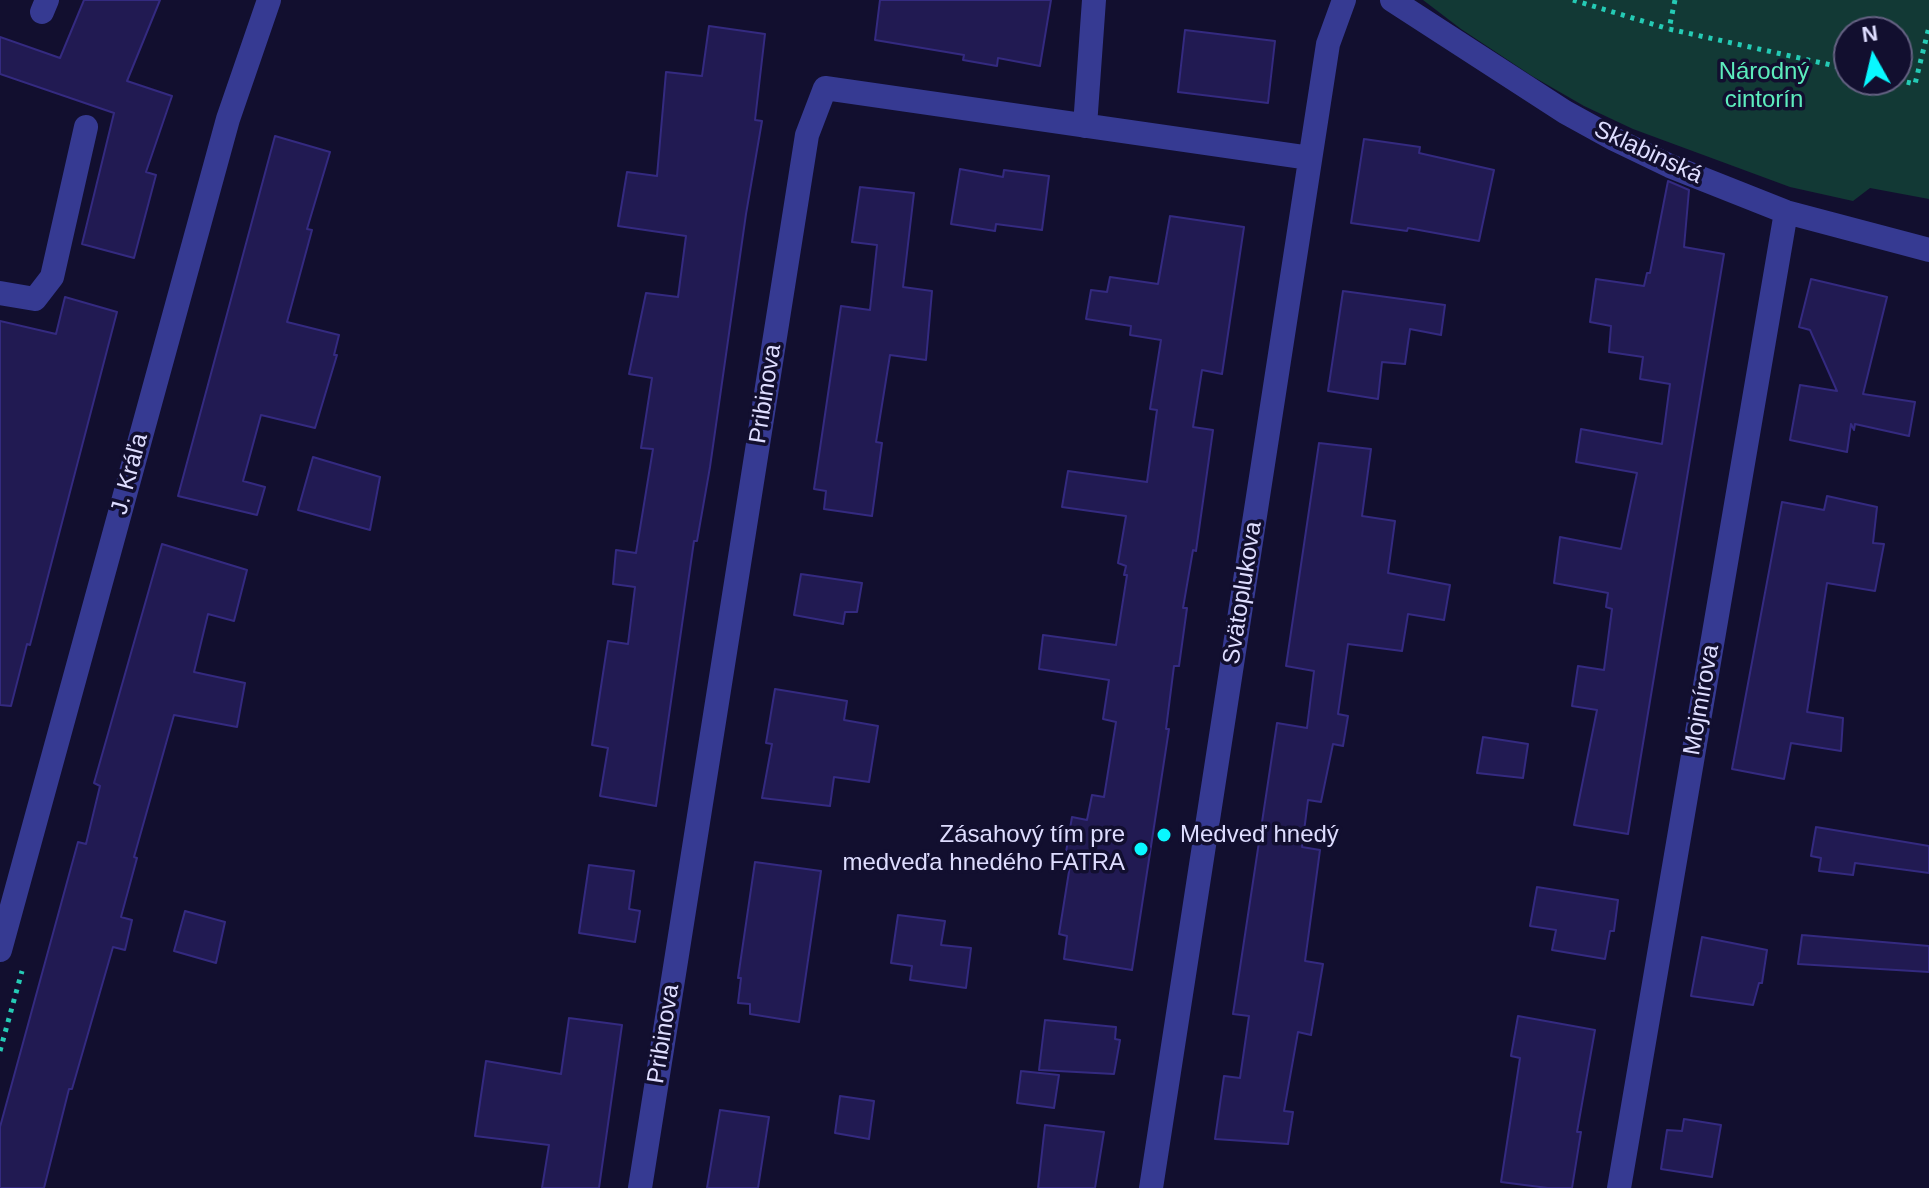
<!DOCTYPE html>
<meta charset="utf-8">
<style>
body{margin:0}
#map{position:relative;width:1929px;height:1188px;overflow:hidden;background:#120f2f;font-family:Helvetica,sans-serif}
canvas{display:block}
.north{position:absolute;left:1833px;top:16px;width:80px;height:80px;box-sizing:border-box;background:#120f2f;border:2px solid #646182;border-radius:50%;rotate:352deg;font-size:22px;font-weight:700;line-height:32px;text-align:center;color:#deddff}
.north::after{content:'';display:block;margin:auto;width:28px;height:36px;background:#09f8ff;clip-path:polygon(50% 0,100% 100%,50% 72%,0 100%)}
</style>
<div id="map">
<canvas width="1929" height="1188"></canvas>
<div class="north">N</div>
</div>
<script>
const ctx = document.querySelector('canvas').getContext('2d');
ctx.lineJoin = 'round';
function paint(path, color) {
  ctx.fillStyle = color;
  ctx.fill(path, 'evenodd');
}
function poly(rows) {
  const path = new Path2D();
  for (const r of rows) {
    path.moveTo(r[0], r[1]);
    for (let i = 2; i < r.length; i += 2) path.lineTo(r[i], r[i + 1]);
  }
  return path;
}
function trace(path, color, width, dash) {
  ctx.strokeStyle = color;
  ctx.lineWidth = width;
  ctx.lineCap = dash ? 'butt' : 'round';
  ctx.setLineDash(dash || []);
  ctx.stroke(path);
}
function write(font, color, halo, rows, align = 'center') {
  ctx.font = font + ' Helvetica,sans-serif';
  ctx.lineWidth = 7;
  ctx.setLineDash([]);
  ctx.textBaseline = 'middle';
  ctx.strokeStyle = halo;
  ctx.fillStyle = color;
  for (const [text, x, y, turn = 0] of rows) {
    ctx.save();
    ctx.translate(x, y);
    ctx.rotate((+turn || 0) * Math.PI / 180);
    ctx.textAlign = isNaN(turn) ? turn : align;
    if (halo) ctx.strokeText(text, 0, 0);
    ctx.fillText(text, 0, 0);
    ctx.restore();
  }
}
const green = poly([
 [1423,0,1929,0,1929,199,1870,188,1853,201,1790,187,1633,129,1584,106,1532,76,1461,29],
 [1897,32,1897,80,1849,80,1849,32]
]);
const building = poly([
 [84,0,160,0,127,81,172,96,146,172,156,175,134,258,82,244,114,113,0,74,0,37,60,58,84,0],
 [880,0,1051,0,1040,66,998,58,997,66,963,60,964,55,875,40,880,0],
 [709,26,765,34,755,120,762,121,746,214,710,467,697,541,694,541,656,806,600,796,608,748,592,745,608,641,628,644,635,587,613,584,616,550,636,553,653,449,641,448,652,378,629,374,646,293,678,297,686,236,618,226,627,172,657,176,666,72,702,76,709,26],
 [1185,30,1275,41,1268,103,1178,92,1185,30],
 [275,136,330,152,307,229,312,230,287,322,339,335,334,355,337,355,315,428,261,415,243,481,265,487,257,515,178,496,275,136],
 [1364,139,1420,147,1419,153,1494,170,1479,241,1408,228,1407,231,1351,223,1364,139],
 [960,169,1003,177,1004,170,1049,176,1042,230,996,224,995,231,951,224,960,169],
 [1668,181,1689,190,1684,247,1724,254,1628,834,1574,825,1597,710,1572,706,1578,666,1604,670,1612,609,1606,607,1608,593,1554,583,1560,537,1621,549,1637,473,1576,462,1581,429,1662,444,1670,384,1640,379,1643,357,1609,352,1611,326,1590,322,1596,279,1644,286,1647,273,1650,273,1668,181],
 [860,187,914,193,903,287,932,291,926,360,890,355,876,442,882,443,872,516,824,509,826,491,814,489,841,306,870,310,877,245,852,242,860,187],
 [1170,216,1244,227,1222,374,1202,370,1193,427,1213,430,1196,551,1193,550,1183,608,1187,608,1179,666,1174,666,1166,729,1169,729,1132,970,1064,959,1067,936,1059,934,1071,859,1065,858,1072,817,1087,820,1092,795,1104,797,1116,722,1103,719,1109,680,1039,669,1043,635,1116,645,1127,575,1124,575,1126,566,1118,563,1126,516,1062,507,1068,471,1147,482,1157,410,1150,409,1161,340,1130,335,1131,326,1086,319,1091,290,1107,292,1110,277,1158,284,1170,216],
 [1811,279,1887,297,1863,394,1915,402,1909,436,1855,424,1854,430,1851,424,1847,452,1790,440,1800,385,1837,391,1810,330,1799,327,1811,279],
 [1343,291,1445,305,1441,335,1410,329,1405,364,1382,362,1378,399,1328,391,1343,291],
 [65,297,117,312,30,645,27,644,11,706,0,705,0,321,56,334,65,297],
 [1319,443,1371,449,1362,516,1395,521,1388,573,1450,585,1444,620,1408,614,1402,651,1348,644,1338,714,1348,716,1343,746,1333,744,1321,802,1308,800,1302,847,1320,850,1305,961,1323,964,1311,1035,1298,1032,1284,1111,1293,1112,1288,1144,1215,1139,1224,1076,1240,1078,1249,1016,1233,1014,1277,723,1307,728,1314,671,1286,666,1319,443],
 [313,457,380,477,370,530,298,510,313,457],
 [1827,496,1877,507,1873,543,1884,544,1875,591,1827,583,1807,712,1843,718,1841,751,1791,743,1784,779,1732,769,1782,502,1824,510,1827,496],
 [162,544,247,570,234,621,208,614,194,672,245,683,237,727,174,715,134,857,137,858,121,917,132,920,125,950,113,947,72,1089,69,1089,44,1188,0,1188,0,1127,78,842,86,844,100,786,94,783,162,544],
 [801,574,862,583,857,612,845,612,843,624,794,615,801,574],
 [775,689,847,701,844,720,878,726,869,782,834,777,830,806,762,798,772,744,766,743,775,689],
 [1483,737,1528,744,1523,778,1477,773,1483,737],
 [1816,827,1929,846,1929,873,1855,863,1853,875,1819,871,1821,858,1811,856,1816,827],
 [755,862,821,871,799,1022,750,1014,750,1004,738,1003,741,978,738,978,755,862],
 [589,865,634,871,629,909,640,911,635,942,579,933,589,865],
 [1537,887,1618,900,1614,931,1610,931,1605,959,1552,950,1556,930,1530,926,1537,887],
 [185,911,225,922,216,963,174,951,185,911],
 [898,915,945,921,941,945,971,948,966,988,910,980,912,966,891,963,898,915],
 [1802,935,1929,946,1929,972,1798,964,1802,935],
 [1702,937,1767,950,1762,983,1759,983,1753,1005,1691,996,1702,937],
 [1518,1016,1595,1030,1577,1132,1581,1132,1572,1188,1548,1188,1501,1182,1520,1058,1511,1056,1518,1016],
 [569,1018,622,1025,599,1188,542,1188,549,1145,475,1136,486,1061,561,1074,569,1018],
 [1045,1020,1116,1027,1115,1039,1120,1040,1114,1074,1039,1070,1045,1020],
 [1021,1071,1059,1075,1054,1108,1017,1103,1021,1071],
 [840,1096,874,1101,869,1139,835,1133,840,1096],
 [720,1110,769,1117,758,1188,707,1188,720,1110],
 [1684,1119,1721,1125,1712,1177,1661,1169,1667,1130,1682,1131,1684,1119],
 [1045,1125,1104,1132,1095,1188,1038,1188,1045,1125]
]);
const path = poly([
 [1573,0,1669,29],
 [1675,0,1669,29,1849,69],
 [1897,80,1915,84,1929,27],
 [0,1051,22,971]
]);
const minor = poly([
 [1392,0,1565,112,1614,139,1670,166,1786,212,1929,250],
 [42,12,47,0],
 [1085,126,1094,0],
 [0,293,35,299,52,277,86,127],
 [0,950,228,119,269,0],
 [640,1188,807,135,825,88,1310,158],
 [1151,1188,1328,44,1344,0],
 [1619,1188,1786,212]
]);
const markers = [
 [1164,835,8,"#09f8ff"],
 [1141,849,8,"#09f8ff"]
];
const parkNames = [
 ["Národný",1764,72],
 ["cintorín",1764,100]
];
const streetNames = [
 ["Sklabinská",1648,153,25],
 ["Pribinova",766,394,-81],
 ["J. Kráľa",130,474,-75],
 ["Svätoplukova",1243,593,-81],
 ["Mojmírova",1702,700,-80],
 ["Pribinova",664,1034,-81]
];
const poiNames = [
 ["Zásahový tím pre",1125,835],
 ["medveďa hnedého FATRA",1125,863],
 ["Medveď hnedý",1180,835,"left"]
];
paint(green, '#123935');
paint(building, '#211a52');
trace(building, '#342a80', 2);
trace(path, '#25cbb5', 5, [4, 6]);
trace(minor, '#363a92', 24);
for (const [x, y, r, color] of markers) {
  const dot = new Path2D();
  dot.arc(x, y, r, 0, 2 * Math.PI);
  ctx.fillStyle = color;
  ctx.fill(dot);
  trace(dot, '#120f2f', 3);
}
write('24px', '#5decbd', '#120f2f', parkNames);
write('24px', '#deddff', '#120f2f', streetNames);
write('24px', '#deddff', '#120f2f', poiNames, 'right');
</script>
